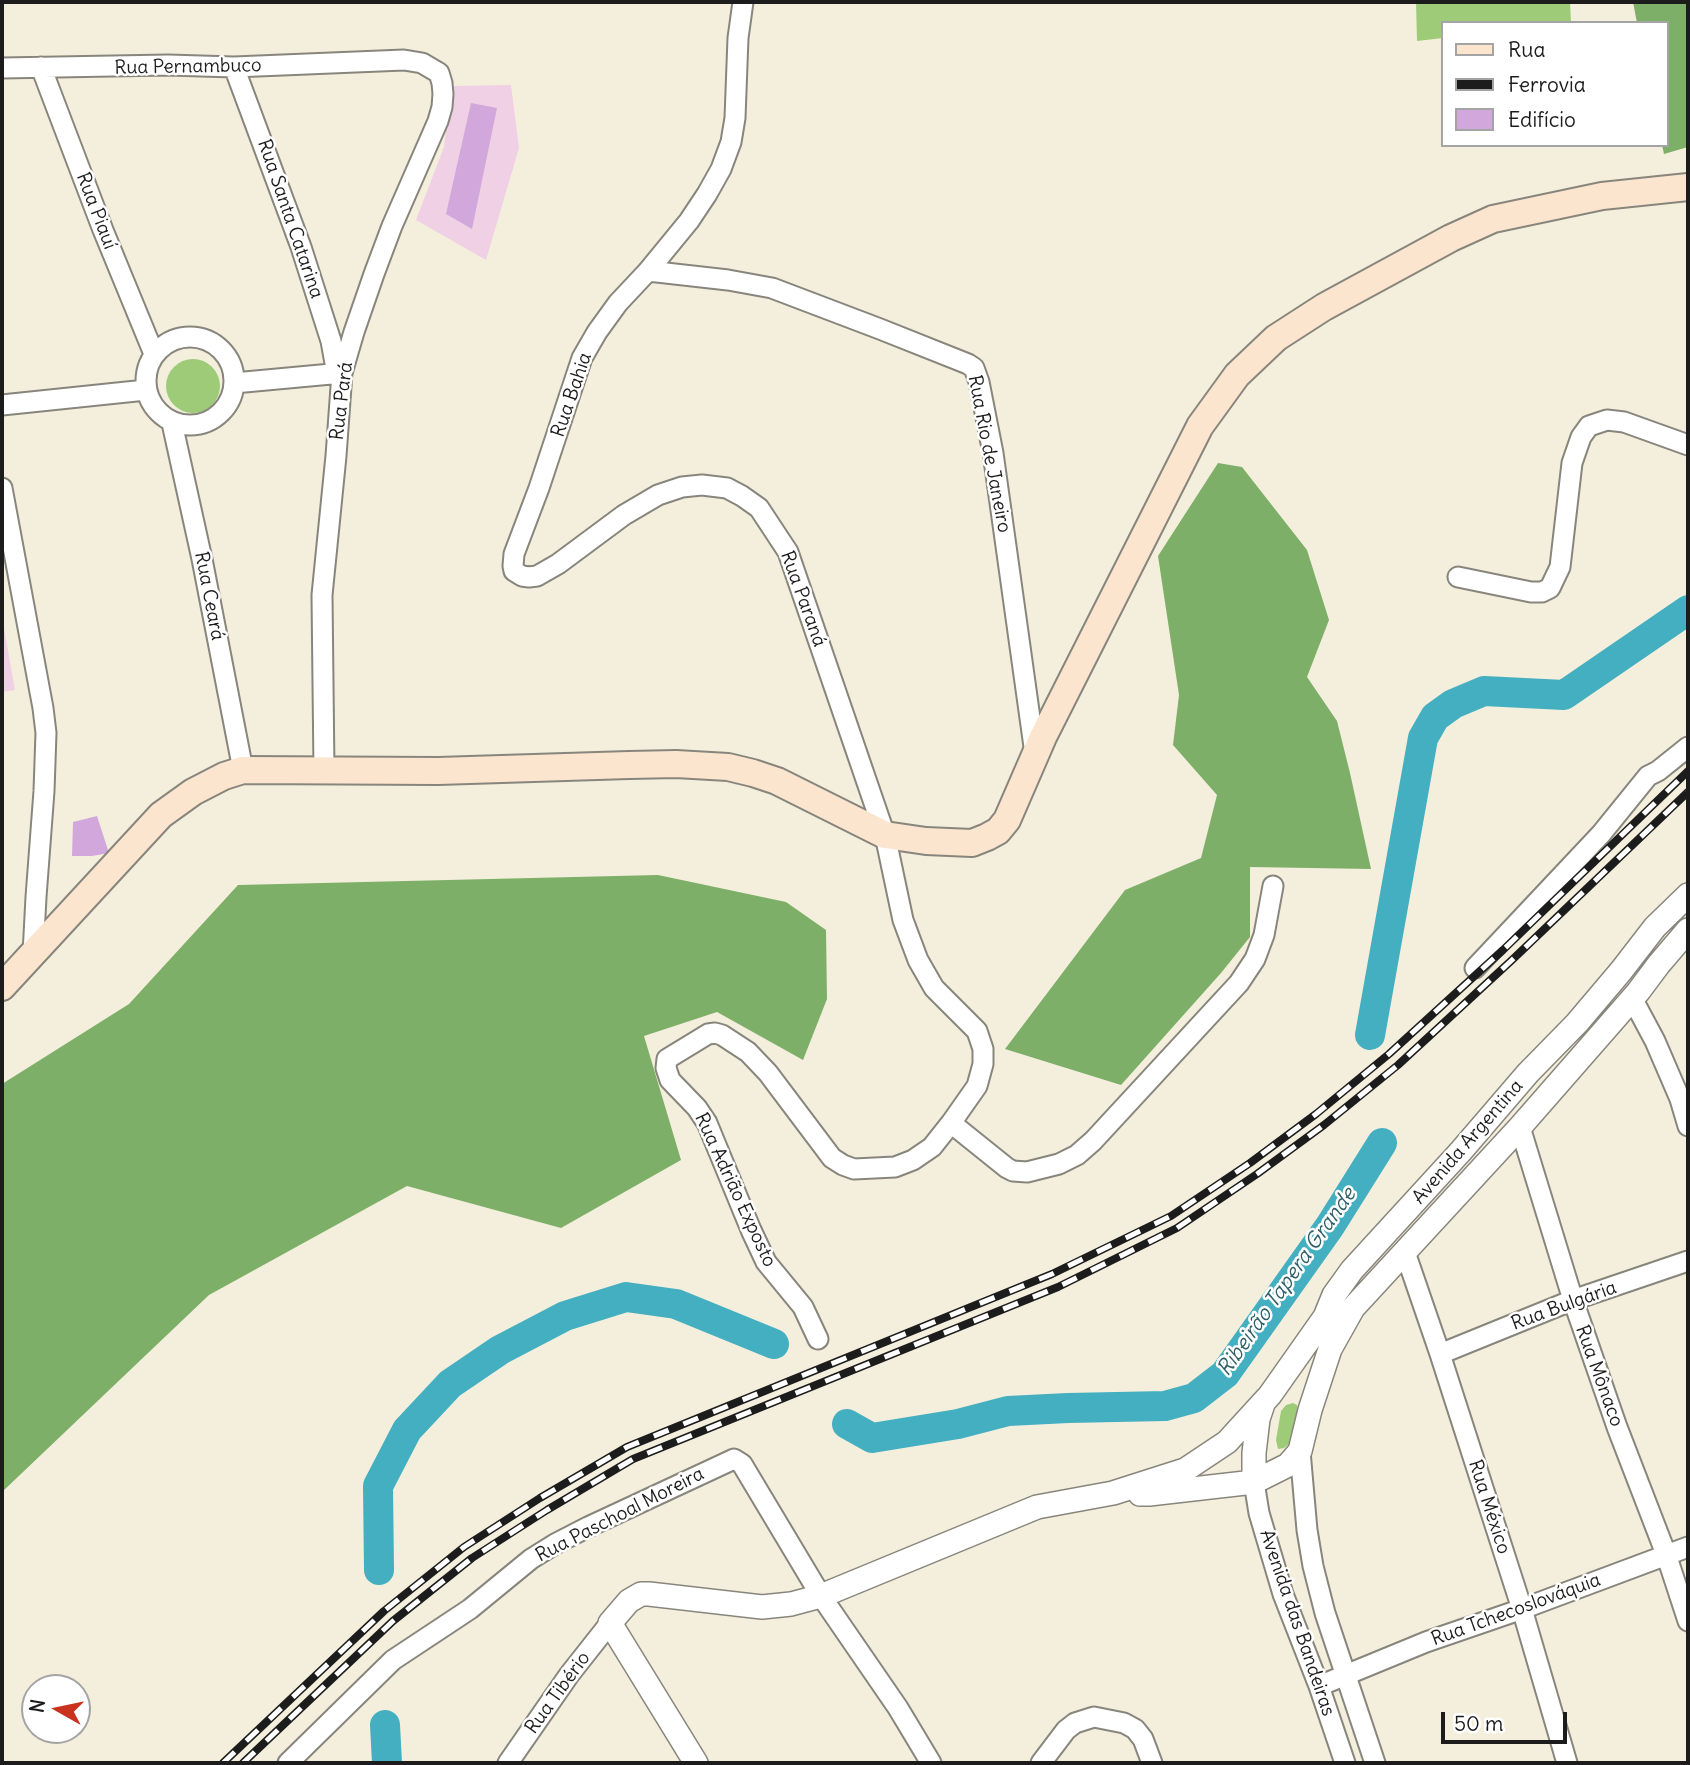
<!DOCTYPE html>
<meta charset="utf-8">
<style>
body{margin:0}
#map{position:relative;width:1690px;height:1765px;overflow:hidden;background:#f4efdd;font-family:Delius,sans-serif}
canvas{display:block}
.frame{position:absolute;inset:0;border:4px solid #1c1c1c;pointer-events:none}
.legend{position:absolute;left:1441px;top:21px;width:228px;height:126px;box-sizing:border-box;background:#fff;border:2px solid #a4a4a4;margin:0;padding:9px 12px;list-style:none;font-size:21px;color:#1c1c1c}
.legend li{display:flex;align-items:center;gap:14px;height:35px}
.legend b{width:35px;border:2px solid #a4a4a4}
.north{position:absolute;left:21px;top:1674px;width:70px;height:70px;box-sizing:border-box;background:#fff;border:2px solid #a4a4a4;border-radius:50%;rotate:279deg;font-size:19px;font-weight:700;line-height:28px;text-align:center;color:#1c1c1c}
.north::after{content:'';display:block;margin:auto;width:24px;height:32px;background:#c8321e;clip-path:polygon(50% 0,100% 100%,50% 72%,0 100%)}
.scale{position:absolute;left:1441px;top:1712px;width:126px;height:32px;box-sizing:border-box;border:4px solid #1c1c1c;border-top:0;padding-left:9px;font-size:21px;line-height:24px;white-space:nowrap;color:#1c1c1c;-webkit-text-stroke:5px #fff;paint-order:stroke}
</style>
<div id="map">
<canvas width="1690" height="1765"></canvas>
<div class="frame"></div>
<ul class="legend">
<li><b style="height:9px;background:#fbe5cf"></b>Rua</li>
<li><b style="height:9px;background:#1c1c1c"></b>Ferrovia</li>
<li><b style="height:19px;background:#d2a7db"></b>Edifício</li>
</ul>
<div class="north">N</div>
<div class="scale">50 m</div>
</div>
<script>
const ctx = document.querySelector('canvas').getContext('2d');
ctx.lineJoin = 'round';
function paint(path, color) {
  ctx.fillStyle = color;
  ctx.fill(path, 'evenodd');
}
function poly(rows) {
  const path = new Path2D();
  for (const r of rows) {
    if (r.length === 3) {
      path.moveTo(r[0] + r[2], r[1]);
      path.arc(r[0], r[1], r[2], 0, 2 * Math.PI);
      continue;
    }
    path.moveTo(r[0], r[1]);
    for (let i = 2; i < r.length; i += 2) path.lineTo(r[i], r[i + 1]);
  }
  return path;
}
function trace(path, color, width, dash) {
  ctx.strokeStyle = color;
  ctx.lineWidth = width;
  ctx.lineCap = dash ? 'butt' : 'round';
  ctx.setLineDash(dash || []);
  ctx.stroke(path);
}
function write(font, color, halo, rows, align = 'center') {
  ctx.font = font + ' Delius,sans-serif';
  ctx.lineWidth = 5;
  ctx.setLineDash([]);
  ctx.textBaseline = 'middle';
  ctx.strokeStyle = halo;
  ctx.fillStyle = color;
  for (const [text, x, y, turn = 0] of rows) {
    ctx.save();
    ctx.translate(x, y);
    ctx.rotate((+turn || 0) * Math.PI / 180);
    ctx.textAlign = isNaN(turn) ? turn : align;
    if (halo) ctx.strokeText(text, 0, 0);
    ctx.fillText(text, 0, 0);
    ctx.restore();
  }
}
const built = poly([
 [511,85,519,148,486,260,416,220,444,147,451,86],
 [2,617,15,690,2,692]
]);
const green = poly([
 [1416,2,1570,2,1571,23,1443,23,1443,38,1417,41],
 [193,386,27],
 [1293,1403,1297,1405,1298,1410,1294,1435,1289,1444,1284,1448,1278,1449,1276,1440,1281,1411,1286,1405]
]);
const forest = poly([
 [1633,2,1688,2,1688,147,1664,154,1662,145,1667,145,1667,23,1637,23],
 [1218,463,1242,467,1307,550,1329,620,1307,677,1337,721,1350,773,1371,869,1250,867,1250,937,1221,973,1121,1085,1005,1049,1125,890,1201,858,1217,795,1173,745,1179,695,1158,556],
 [658,875,786,902,826,930,827,999,803,1060,717,1012,644,1036,681,1160,561,1228,407,1186,209,1295,2,1492,2,1084,129,1004,238,885]
]);
const river = poly([
 [1370,1035,1423,738,1435,717,1453,704,1484,691,1564,695,1688,610],
 [847,1424,872,1438,958,1424,1008,1411,1068,1408,1165,1406,1194,1398,1225,1374,1330,1226,1382,1143],
 [379,1570,378,1486,407,1430,450,1384,500,1350,565,1316,626,1297,676,1304,774,1344],
 [385,1725,387,1763]
]);
const building = poly([
 [471,103,497,108,472,229,446,214],
 [97,816,109,853,92,856,72,856,73,822]
]);
const minor = poly([
 [743,2,738,38,735,118,731,142,721,169,707,194,689,221,648,271,618,303,597,332,582,358,539,488,514,554,513,566,514,571,522,576,529,577,537,576,558,564,624,515,658,495,682,487,702,485,727,488,742,496,759,508,788,552,885,835,903,920,918,960,934,988,977,1031,983,1049,983,1064,977,1086,951,1123,932,1147,913,1160,895,1167,854,1169,843,1165,832,1158,768,1073,748,1052,722,1035,715,1033,708,1034,667,1059,666,1068,670,1080,697,1108,707,1123,751,1230,766,1262,803,1307,818,1339],
 [41,67,103,230,154,354],
 [234,67,301,247,331,341,337,374],
 [2,68,168,65,234,67,404,60,422,63,439,73,442,83,443,94,442,107,438,121,392,226,374,274,354,332,342,373,336,456,322,595,324,771],
 [648,271,728,280,772,288,880,329,968,364,974,368,979,382,993,453,1035,754],
 [190,381,44],
 [234,383,342,373],
 [2,405,146,390],
 [172,423,202,559,243,770],
 [2,488,43,708,46,733,44,791,36,897,33,954],
 [1458,577,1531,592,1542,592,1550,588,1560,567,1572,463,1581,437,1589,426,1607,420,1624,422,1688,445],
 [1475,968,1601,834,1648,776,1658,771,1688,747],
 [1632,998,1655,1041,1680,1099,1688,1126],
 [951,1123,1007,1168,1013,1171,1027,1172,1059,1164,1077,1155,1093,1141,1239,983,1255,959,1264,935,1273,886],
 [1520,1127,1573,1300,1617,1427,1666,1554,1688,1621],
 [1405,1252,1440,1354,1522,1609,1567,1763],
 [1440,1354,1573,1300,1688,1261],
 [1300,1451,1307,1530,1313,1566,1325,1613,1375,1763],
 [1254,1482,1259,1513,1283,1594,1319,1686,1345,1763],
 [1319,1686,1426,1642,1522,1609,1688,1547],
 [288,1763,393,1660,470,1609,531,1559,555,1544,588,1527,734,1459,742,1464,821,1596,898,1708,931,1763],
 [508,1763,569,1675,610,1623],
 [1041,1763,1066,1730,1075,1723,1094,1717,1124,1723,1135,1729,1143,1739,1152,1763]
]);
const tertiary = poly([
 [1254,1482,1254,1453,1258,1419,1263,1404],
 [1140,1494,1149,1494,1254,1482,1288,1465,1300,1451,1310,1410,1330,1349,1353,1308,1520,1127,1638,992,1659,964,1688,930],
 [696,1763,610,1623,629,1601,641,1594,649,1594,762,1607,791,1604,821,1596,1037,1507,1113,1493,1185,1470,1227,1442,1270,1395,1325,1317,1334,1295,1352,1270,1461,1151,1528,1073,1577,1023,1621,971,1655,927,1688,895]
]);
const secondary = poly([
 [2,987,161,815,193,792,224,776,243,770,438,771,629,765,676,764,728,767,753,773,777,781,885,835,926,841,972,843,987,837,998,831,1007,820,1043,737,1200,426,1237,375,1276,338,1324,307,1451,238,1493,219,1602,196,1688,187]
]);
const rail = poly([
 [223,1763,384,1611,464,1547,540,1498,627,1447,1052,1274,1171,1216,1250,1163,1316,1114,1389,1054,1503,950,1688,771],
 [243,1763,393,1621,472,1558,547,1510,633,1459,1058,1287,1177,1228,1257,1174,1324,1125,1398,1065,1512,960,1688,792]
]);
const streetNames = [
 ["Rua Pernambuco",188,67,-1],
 ["Rua Piauí",96,211,69],
 ["Rua Santa Catarina",290,219,71],
 ["Rua Bahia",572,395,-71],
 ["Rua Pará",342,401,-83],
 ["Rua Rio de Janeiro",989,454,79],
 ["Rua Ceará",209,596,79],
 ["Rua Paraná",803,599,70],
 ["Avenida Argentina",1468,1142,-49],
 ["Rua Adrião Exposto",735,1190,65],
 ["Rua Bulgária",1564,1306,-20],
 ["Rua Mônaco",1599,1376,70],
 ["Rua México",1489,1507,72],
 ["Rua Paschoal Moreira",620,1515,-27],
 ["Rua Tchecoslováquia",1516,1610,-20],
 ["Avenida das Bandeiras",1297,1623,71],
 ["Rua Tibério",558,1693,-54]
];
const waterNames = [
 ["Ribeirão Tapera Grande",1287,1282,-55]
];
paint(built, '#f0d0e4');
paint(green, '#9dcb78');
paint(forest, '#7eaf68');
trace(river, '#43afc0', 30);
paint(building, '#d2a7db');
trace(minor, '#88867c', 23);
trace(tertiary, '#88867c', 26);
trace(secondary, '#88867c', 30);
trace(minor, '#fff', 19);
trace(tertiary, '#fff', 23);
trace(secondary, '#fbe5cf', 26);
trace(rail, '#1c1c1c', 8);
trace(rail, '#fff', 5, [16]);
write('19px', '#1c1c1c', '#fff', streetNames);
write('italic 21px', '#2e5e66', '#fff', waterNames);
</script>
